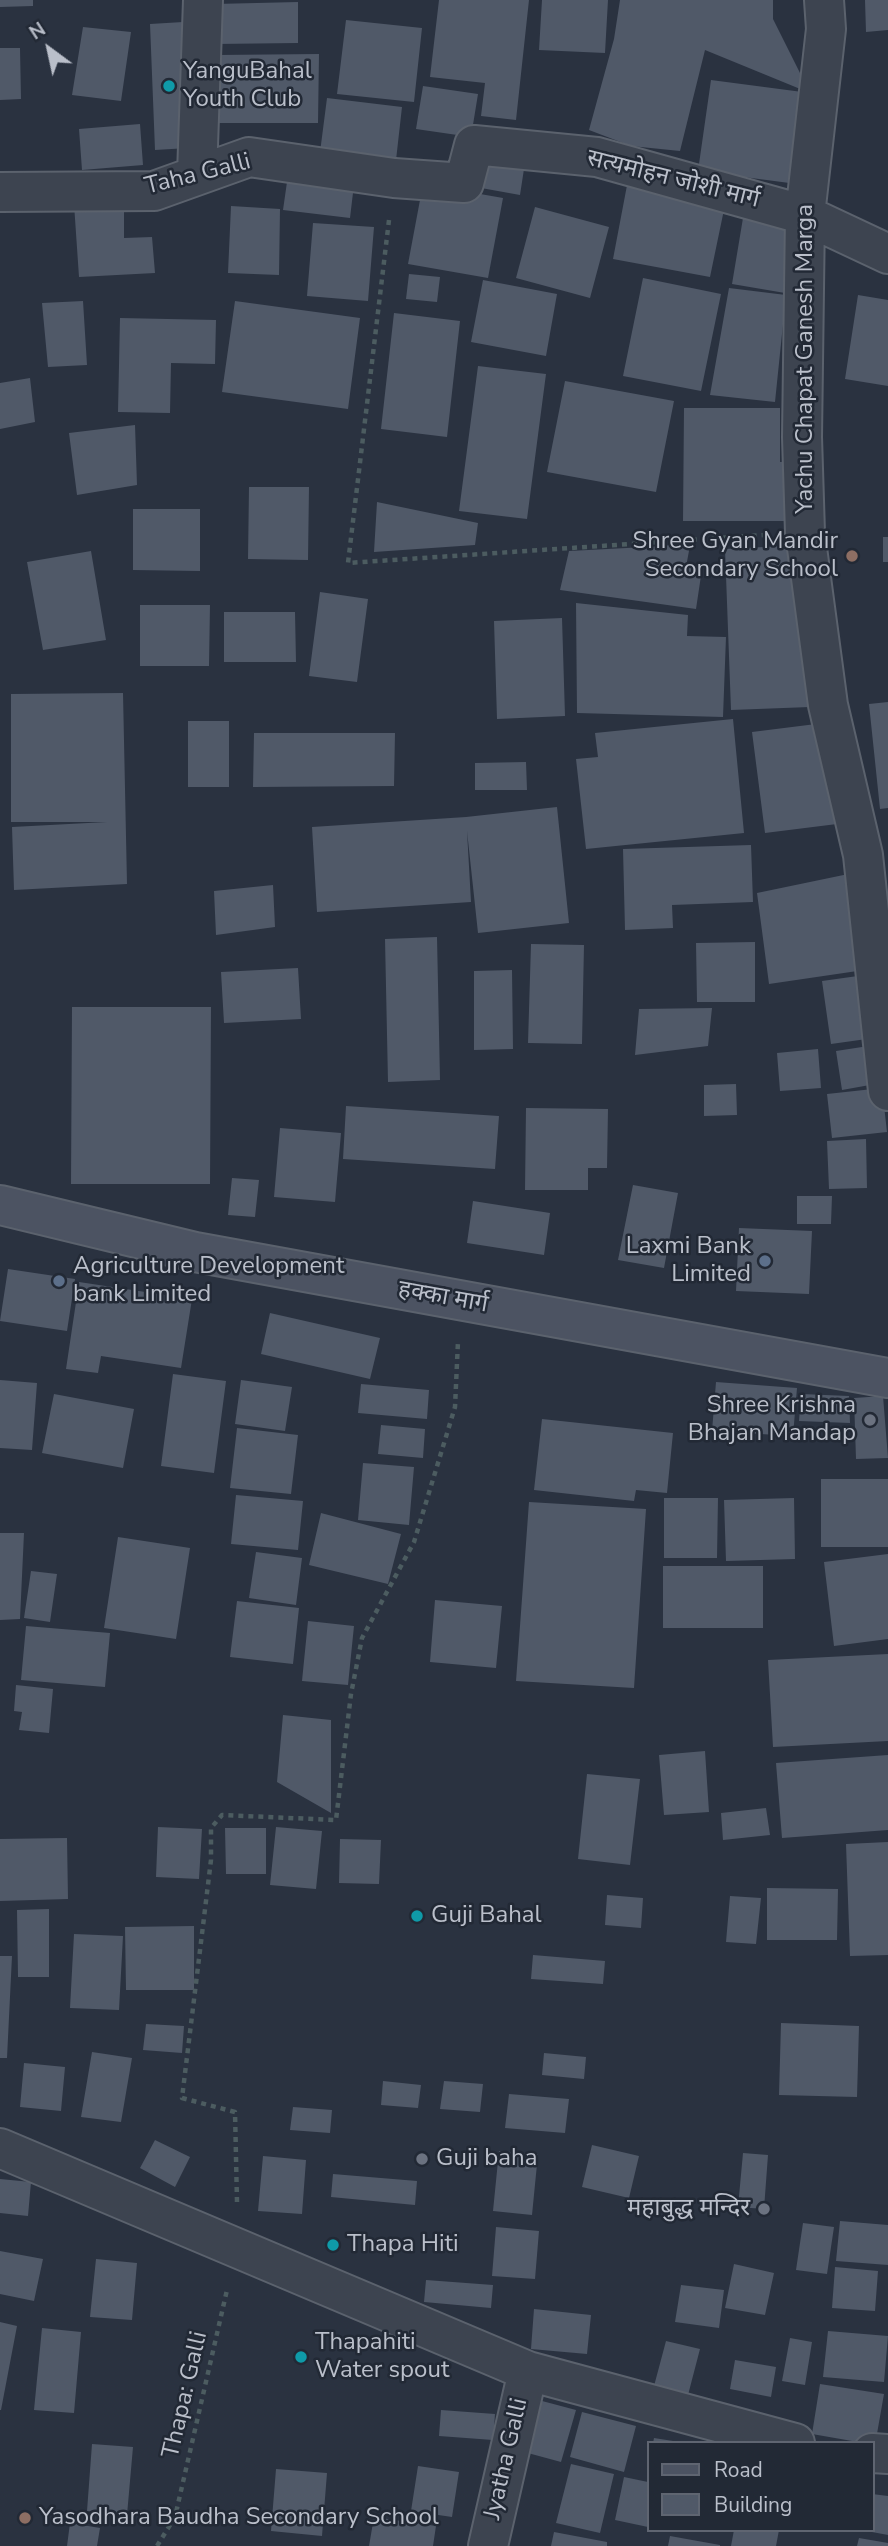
<!DOCTYPE html>
<meta charset="utf-8">
<style>
body{margin:0}
#map{position:relative;width:888px;height:2546px;overflow:hidden;background:#2a3240;font-family:"Nunito Sans",sans-serif}
canvas{display:block}
.legend{position:absolute;left:647px;top:2441px;width:228px;height:91px;box-sizing:border-box;background:#222935;border:2px solid #5f6571;margin:0;padding:9px 12px;list-style:none;font-size:21px;color:#babfca}
.legend li{display:flex;align-items:center;gap:14px;height:35px}
.legend b{width:35px;border:2px solid #5f6571}
.north{position:absolute;left:14px;top:14px;width:70px;height:70px;-webkit-text-stroke:5px #222935;paint-order:stroke;rotate:327deg;font-size:19px;font-weight:700;line-height:28px;text-align:center;color:#babfca}
.north::after{content:'';display:block;margin:auto;width:24px;height:32px;background:#babfca;clip-path:polygon(50% 0,100% 100%,50% 72%,0 100%)}
</style>
<div id="map">
<canvas width="888" height="2546"></canvas>
<ul class="legend">
<li><b style="height:9px;background:#4c5362"></b>Road</li>
<li><b style="height:19px;background:#505968"></b>Building</li>
</ul>
<div class="north">N</div>
</div>
<script>
const ctx = document.querySelector('canvas').getContext('2d');
ctx.lineJoin = 'round';
function paint(path, color) {
  ctx.fillStyle = color;
  ctx.fill(path, 'evenodd');
}
function poly(rows) {
  const path = new Path2D();
  for (const r of rows) {
    path.moveTo(r[0], r[1]);
    for (let i = 2; i < r.length; i += 2) path.lineTo(r[i], r[i + 1]);
  }
  return path;
}
function trace(path, color, width, dash) {
  ctx.strokeStyle = color;
  ctx.lineWidth = width;
  ctx.lineCap = dash ? 'butt' : 'round';
  ctx.setLineDash(dash || []);
  ctx.stroke(path);
}
function write(font, color, halo, rows, align = 'center') {
  ctx.font = font + ' "Nunito Sans","Noto Sans Devanagari",sans-serif';
  ctx.lineWidth = 5;
  ctx.setLineDash([]);
  ctx.textBaseline = 'middle';
  ctx.strokeStyle = halo;
  ctx.fillStyle = color;
  for (const [text, x, y, turn = 0] of rows) {
    ctx.save();
    ctx.translate(x, y);
    ctx.rotate((+turn || 0) * Math.PI / 180);
    ctx.textAlign = isNaN(turn) ? turn : align;
    if (halo) ctx.strokeText(text, 0, 0);
    ctx.fillText(text, 0, 0);
    ctx.restore();
  }
}
const building = poly([
 [0,0,33,0,33,6,0,7],
 [439,0,529,0,516,120,481,116,485,83,430,77],
 [542,0,608,0,605,53,539,50],
 [620,0,773,0,773,19,810,93,705,50,680,151,631,146,589,130,614,39],
 [865,0,888,0,888,30,866,32],
 [298,2,298,43,215,44,215,4],
 [346,20,422,28,414,102,337,94],
 [183,22,188,148,155,150,150,24],
 [83,27,131,32,121,101,72,95],
 [0,48,20,48,21,99,0,100],
 [319,54,318,123,215,123,216,55],
 [711,80,810,93,797,184,698,171],
 [423,86,478,94,471,137,416,129],
 [327,98,402,107,395,169,319,160],
 [140,124,143,165,82,170,79,129],
 [474,161,524,169,520,195,470,186],
 [289,168,355,176,350,218,283,210],
 [628,180,726,200,710,277,613,259],
 [423,184,503,198,488,278,408,264],
 [124,201,124,238,152,237,155,273,79,277,74,204],
 [231,206,280,209,279,275,228,273],
 [535,207,609,227,590,298,516,278],
 [744,212,797,221,785,293,732,284],
 [313,223,374,227,368,301,307,296],
 [409,274,440,277,437,302,406,299],
 [643,278,721,294,701,391,623,376],
 [483,280,557,294,546,356,471,342],
 [729,288,786,295,775,402,710,395],
 [858,295,888,300,888,386,845,379],
 [83,301,87,365,48,367,42,303],
 [235,301,360,318,348,409,222,392],
 [394,313,460,321,447,437,381,429],
 [120,318,216,320,215,364,171,363,170,413,118,412],
 [478,366,546,374,527,519,459,511],
 [30,378,35,422,0,429,0,383],
 [565,381,674,401,656,492,547,472],
 [684,408,780,408,780,462,801,461,801,521,683,521],
 [135,425,137,485,77,495,69,433],
 [249,487,309,487,308,560,248,559],
 [377,502,478,523,475,545,374,552],
 [133,509,200,509,200,571,133,570],
 [883,537,888,537,888,562,883,562],
 [691,540,686,567,702,569,696,609,560,590,569,551,665,546],
 [804,545,810,707,731,710,725,549],
 [91,551,106,640,43,650,27,562],
 [320,592,368,599,357,682,309,676],
 [576,603,688,615,687,636,726,637,723,717,577,713],
 [140,605,210,605,209,666,140,666],
 [224,612,295,612,296,662,224,662],
 [562,618,565,716,497,719,494,621],
 [123,693,127,884,14,890,12,827,107,822,11,822,11,694],
 [888,702,888,808,880,809,869,704],
 [733,719,744,833,586,849,576,759,598,757,595,733],
 [188,721,229,721,229,787,188,787],
 [824,723,837,824,765,833,752,732],
 [254,733,395,733,394,786,253,787],
 [526,762,527,790,475,790,475,763],
 [557,807,569,923,478,933,467,831,471,902,317,912,312,827,466,817],
 [751,845,753,902,672,905,673,928,625,930,623,849],
 [858,872,871,969,769,984,757,893],
 [273,885,275,927,216,935,214,891],
 [437,937,440,1080,388,1082,385,939],
 [755,942,755,1002,697,1002,696,943],
 [531,944,584,945,582,1044,528,1043],
 [298,968,301,1019,224,1023,221,972],
 [512,970,513,1049,474,1050,474,971],
 [865,975,874,1038,831,1044,822,981],
 [72,1007,211,1007,210,1184,71,1184],
 [712,1008,708,1046,635,1055,639,1009],
 [875,1045,881,1083,842,1090,836,1051],
 [818,1049,821,1088,780,1091,777,1053],
 [736,1084,737,1115,704,1116,704,1085],
 [882,1088,887,1132,832,1138,827,1094],
 [346,1106,499,1116,495,1169,343,1159],
 [526,1108,608,1109,607,1168,588,1168,588,1190,525,1190],
 [280,1128,341,1133,335,1202,274,1197],
 [866,1139,867,1188,829,1189,827,1141],
 [232,1178,259,1180,255,1217,228,1215],
 [633,1185,678,1193,664,1268,618,1260],
 [797,1196,832,1196,831,1224,797,1224],
 [473,1201,550,1213,544,1255,467,1243],
 [739,1228,812,1231,809,1294,736,1291],
 [8,1269,75,1279,67,1331,0,1321],
 [79,1282,192,1299,181,1368,101,1356,98,1373,66,1369],
 [270,1313,380,1338,370,1379,261,1354],
 [173,1374,226,1381,214,1473,161,1466],
 [0,1380,37,1383,32,1450,0,1448],
 [241,1380,292,1387,285,1431,235,1424],
 [716,1382,797,1388,793,1436,712,1431],
 [361,1384,429,1390,427,1419,358,1413],
 [54,1394,134,1409,123,1468,42,1453],
 [801,1394,849,1396,850,1423,799,1421],
 [883,1396,888,1458,856,1459,854,1398],
 [542,1419,673,1433,667,1493,636,1490,634,1501,534,1490],
 [381,1425,425,1429,423,1458,378,1454],
 [237,1428,298,1435,291,1494,230,1488],
 [363,1463,414,1467,409,1525,358,1520],
 [821,1479,888,1479,888,1547,821,1547],
 [236,1495,303,1501,298,1550,231,1544],
 [664,1498,718,1498,717,1558,664,1558],
 [794,1498,795,1559,726,1561,724,1500],
 [529,1502,646,1509,634,1688,516,1681],
 [321,1513,401,1534,388,1584,309,1565],
 [0,1533,24,1533,20,1619,0,1620],
 [118,1537,190,1548,176,1639,104,1628],
 [256,1552,302,1558,296,1605,249,1598],
 [888,1554,888,1639,834,1646,824,1562],
 [663,1566,763,1566,763,1628,663,1628],
 [31,1571,57,1574,50,1622,24,1618],
 [435,1600,502,1606,496,1668,430,1662],
 [237,1601,299,1608,293,1664,230,1657],
 [308,1621,354,1626,348,1685,302,1681],
 [26,1626,110,1633,105,1687,21,1680],
 [888,1654,888,1741,773,1747,768,1660],
 [16,1685,53,1689,49,1733,19,1730,22,1712,14,1711],
 [283,1715,331,1720,331,1813,277,1782],
 [705,1751,709,1812,664,1815,659,1755],
 [888,1755,888,1830,782,1838,776,1763],
 [587,1774,640,1779,630,1865,578,1859],
 [766,1808,770,1835,723,1840,721,1813],
 [158,1827,202,1829,199,1879,156,1877],
 [276,1827,322,1831,316,1889,270,1885],
 [225,1828,266,1828,266,1874,226,1874],
 [67,1838,68,1899,0,1901,0,1839],
 [340,1839,381,1840,379,1884,339,1883],
 [888,1842,888,1955,850,1956,846,1844],
 [767,1888,838,1889,837,1940,767,1940],
 [607,1895,643,1898,641,1928,605,1925],
 [730,1896,761,1898,756,1944,726,1942],
 [49,1909,49,1977,18,1977,17,1910],
 [194,1926,194,1990,126,1990,125,1927],
 [74,1934,123,1936,119,2010,70,2008],
 [533,1955,605,1961,603,1984,531,1979],
 [0,1956,12,1956,7,2058,0,2058],
 [781,2023,859,2026,857,2097,779,2095],
 [146,2024,184,2026,182,2053,143,2050],
 [92,2052,132,2058,121,2122,81,2117],
 [544,2053,586,2057,584,2079,542,2075],
 [24,2063,65,2067,61,2111,20,2107],
 [383,2081,421,2085,418,2108,381,2105],
 [444,2081,483,2084,480,2112,440,2109],
 [509,2094,569,2099,565,2133,505,2128],
 [293,2107,332,2110,330,2133,290,2130],
 [155,2140,190,2157,175,2187,140,2168],
 [592,2145,639,2156,629,2198,582,2187],
 [499,2151,538,2154,532,2215,493,2211],
 [743,2153,768,2155,764,2209,738,2207],
 [263,2156,306,2160,302,2214,258,2211],
 [333,2174,417,2181,415,2205,331,2197],
 [0,2179,31,2182,28,2216,0,2213],
 [840,2221,888,2225,888,2265,836,2261],
 [803,2223,834,2227,827,2274,796,2270],
 [496,2227,539,2231,535,2279,492,2276],
 [0,2251,43,2259,34,2301,0,2294],
 [96,2259,137,2263,132,2320,90,2317],
 [734,2264,774,2273,765,2315,725,2308],
 [835,2267,878,2271,875,2311,832,2308],
 [426,2280,493,2285,491,2308,424,2302],
 [681,2285,724,2290,719,2328,675,2322],
 [534,2309,591,2315,587,2354,531,2349],
 [0,2322,17,2326,1,2410,0,2410],
 [42,2328,81,2332,74,2413,34,2410],
 [828,2331,888,2336,884,2382,823,2377],
 [790,2338,812,2342,805,2385,782,2381],
 [666,2341,700,2349,688,2395,654,2386],
 [735,2360,776,2367,771,2397,730,2389],
 [820,2384,884,2394,875,2445,812,2434],
 [527,2397,576,2410,561,2462,513,2449],
 [441,2410,495,2414,493,2440,439,2436],
 [582,2412,636,2426,624,2472,570,2457],
 [654,2438,673,2441,673,2443,653,2443],
 [92,2444,133,2447,127,2515,87,2511],
 [571,2464,614,2474,600,2533,556,2523],
 [418,2466,459,2472,452,2517,411,2511],
 [276,2469,327,2473,322,2536,271,2531],
 [624,2477,648,2482,648,2527,615,2520],
 [872,2494,888,2496,888,2535,872,2532],
 [374,2517,436,2526,433,2546,369,2546],
 [70,2523,100,2528,97,2546,67,2546],
 [734,2530,779,2530,776,2546,731,2546],
 [554,2532,607,2542,607,2546,551,2546],
 [670,2536,720,2545,720,2546,668,2546],
 [859,2538,888,2543,888,2546,857,2546]
]);
const path = poly([
 [389,220,348,563,764,535],
 [237,2202,235,2112,182,2098,211,1860,211,1828,222,1815,336,1820,351,1694,362,1638,414,1542,455,1407,458,1341],
 [157,2546,175,2517,227,2290]
]);
const street = poly([
 [824,0,826,29,805,215,802,437,805,533,828,705,863,855,888,1091],
 [197,175,203,0],
 [0,192,154,191,249,157,394,178,464,183,474,145,597,157,805,215,888,254],
 [0,2148,528,2371,795,2443],
 [872,2453,888,2454],
 [488,2546,528,2371]
]);
const secondary = poly([
 [0,1205,195,1252,888,1378]
]);
const markers = [
 [169,86,7,"#0f9aa8"],
 [852,556,7,"#8d6e63"],
 [765,1261,7,"#5c6f8a"],
 [59,1281,7,"#5c6f8a"],
 [870,1420,7,"#6b7280"],
 [417,1916,7,"#0f9aa8"],
 [422,2159,7,"#6b7280"],
 [764,2209,7,"#6b7280"],
 [333,2245,7,"#0f9aa8"],
 [301,2357,7,"#0f9aa8"],
 [25,2518,7,"#8d6e63"]
];
const poiNames = [
 ["YanguBahal",183,72],
 ["Youth Club",183,100],
 ["Shree Gyan Mandir",838,542,"right"],
 ["Secondary School",838,570,"right"],
 ["Laxmi Bank",751,1247,"right"],
 ["Limited",751,1275,"right"],
 ["Agriculture Development",73,1267],
 ["bank Limited",73,1295],
 ["Shree Krishna",856,1406,"right"],
 ["Bhajan Mandap",856,1434,"right"],
 ["Guji Bahal",431,1916],
 ["Guji baha",436,2159],
 ["महाबुद्ध मन्दिर",750,2209,"right"],
 ["Thapa Hiti",347,2245],
 ["Thapahiti",315,2343],
 ["Water spout",315,2371],
 ["Yasodhara Baudha Secondary School",39,2518]
];
const streetNames = [
 ["Taha Galli",198,175,-14],
 ["सत्यमोहन जोशी मार्ग",673,180,14],
 ["Yachu Chapat Ganesh Marga",806,359,-90],
 ["हक्का मार्ग",443,1298,10],
 ["Thapa: Galli",186,2395,-77],
 ["Jyatha Galli",507,2459,-77]
];
paint(building, '#505968');
trace(street, '#5b626d', 42);
trace(secondary, '#5b626d', 42);
trace(path, '#4c5c60', 4.5, [5, 5]);
trace(street, '#3d4450', 38);
trace(secondary, '#4c5362', 38);
for (const [x, y, r, color] of markers) {
  const dot = new Path2D();
  dot.arc(x, y, r, 0, 2 * Math.PI);
  ctx.fillStyle = color;
  ctx.fill(dot);
  trace(dot, '#222935', 2.5);
}
write('24px', '#babfca', '#222935', poiNames, 'left');
write('24px', '#babfca', '#222935', streetNames);
</script>
